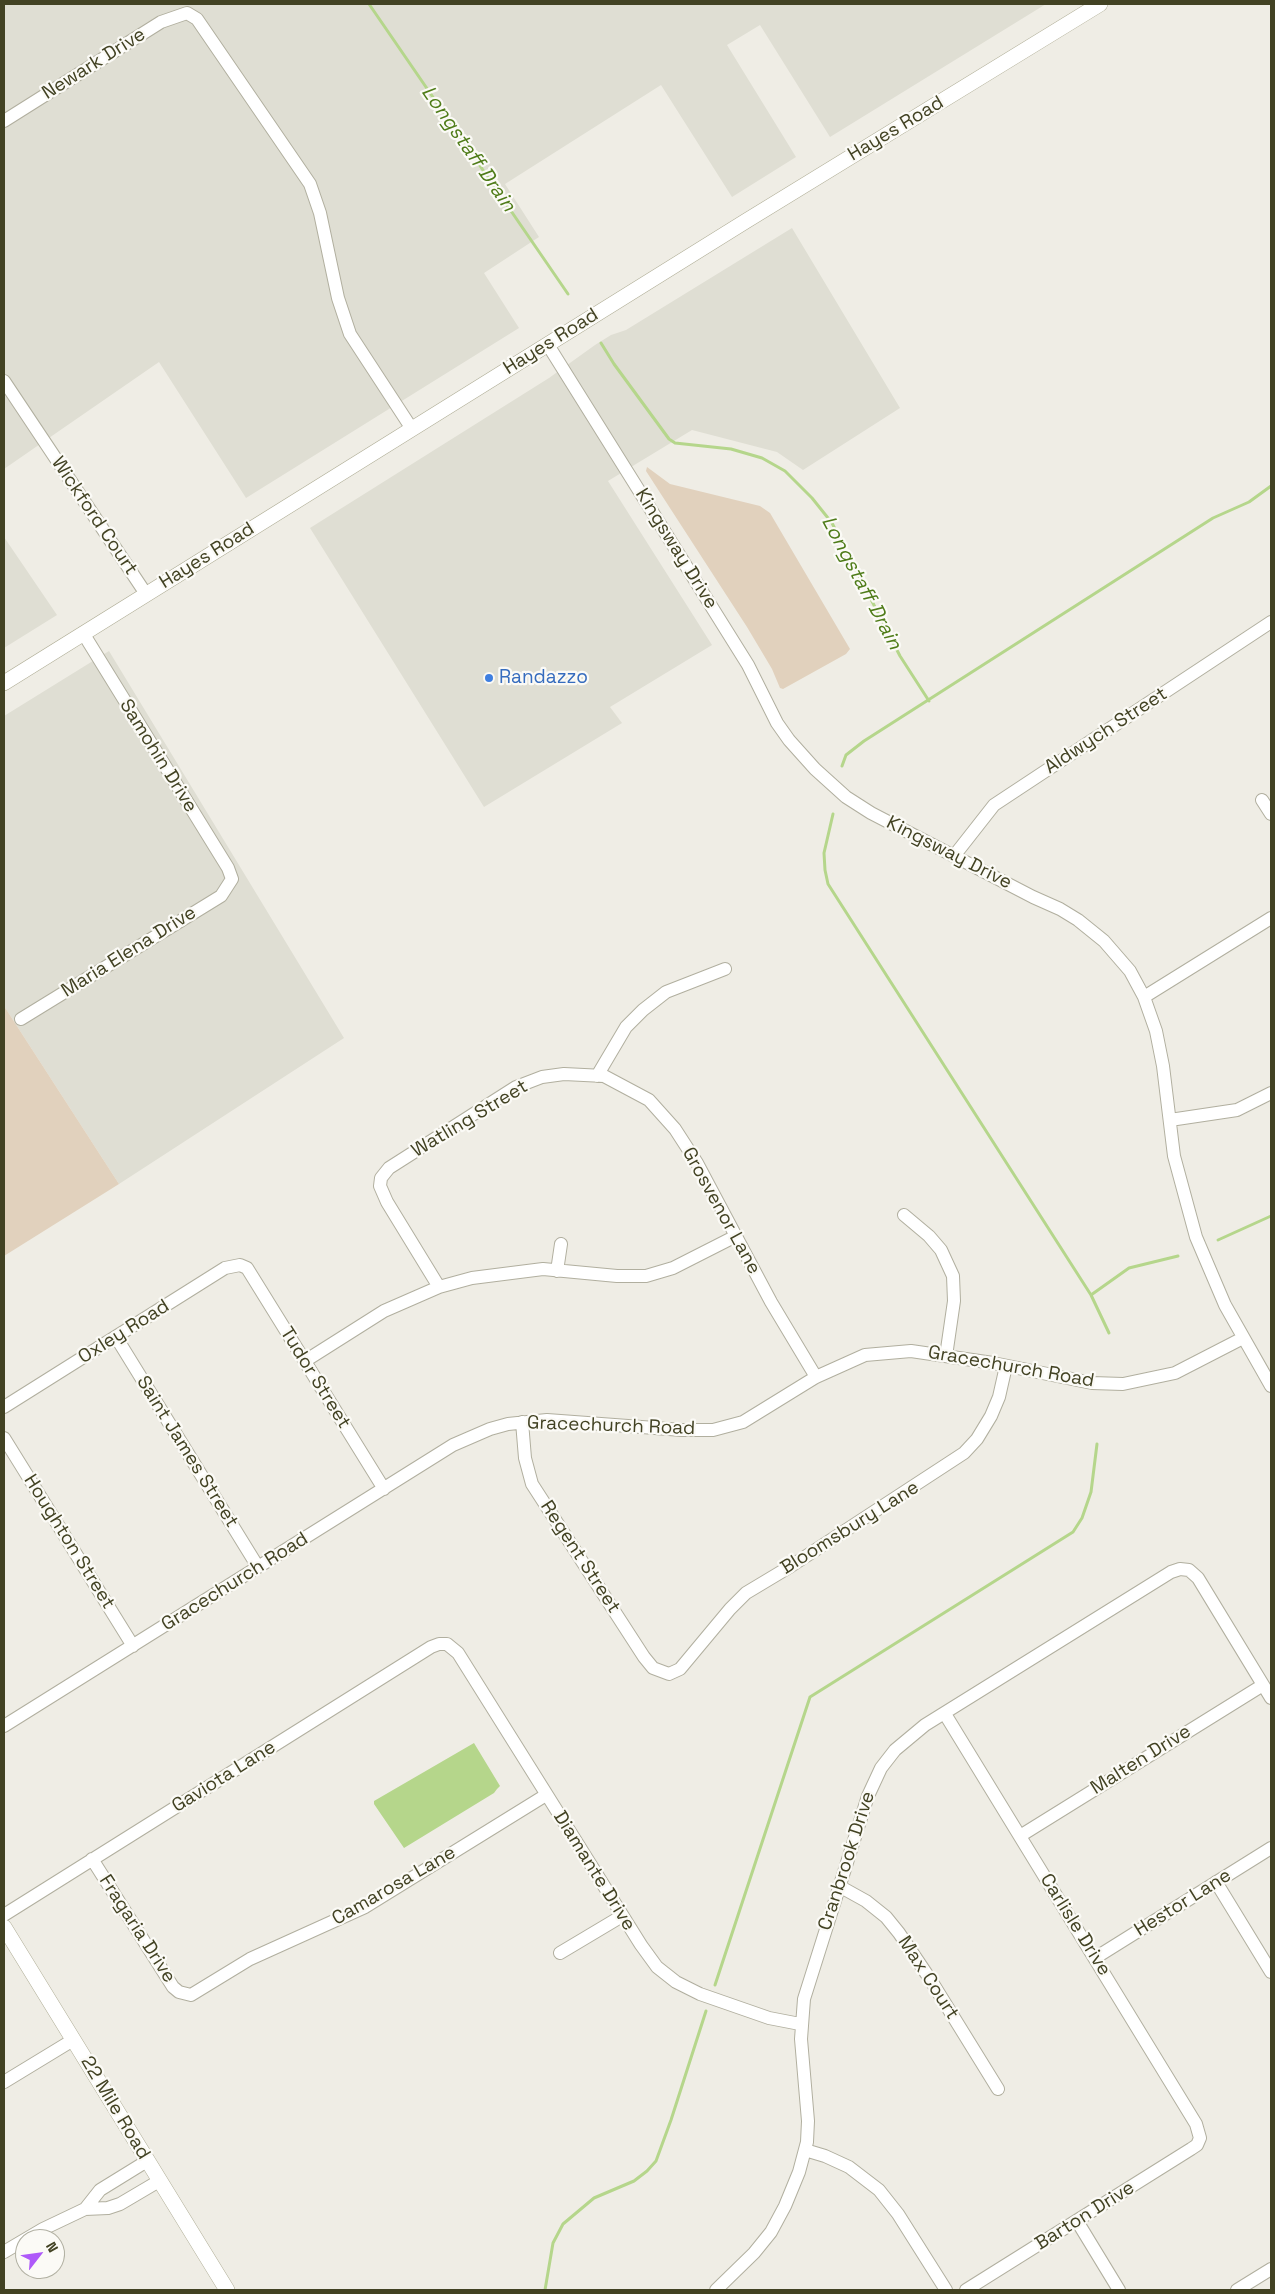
<!DOCTYPE html>
<style>
body{margin:0}
#map{position:relative;width:1275px;height:2294px;overflow:hidden;background:#efede5;font-family:"Space Grotesk",sans-serif}
canvas{display:block}
.frame{position:absolute;inset:0;border:5px solid #424223;pointer-events:none}
.north{position:absolute;left:15px;top:2229px;width:50px;height:50px;box-sizing:border-box;background:#fbfaf6;border:1px solid #b1b0a2;border-radius:50%;rotate:60deg;font-size:14px;font-weight:700;line-height:20px;text-align:center;color:#424223}
.north::after{content:'';display:block;margin:auto;width:18px;height:22px;background:#ae59f9;clip-path:polygon(50% 0,100% 100%,50% 72%,0 100%)}
</style>
<div id="map">
<canvas width="1275" height="2294"></canvas>
<div class="frame"></div>
<div class="north">N</div>
</div>
<script>
const ctx = document.querySelector('canvas').getContext('2d');
ctx.lineJoin = 'round';
function paint(path, color) {
  ctx.fillStyle = color;
  ctx.fill(path, 'evenodd');
}
function poly(rows) {
  const path = new Path2D();
  for (const r of rows) {
    path.moveTo(r[0], r[1]);
    for (let i = 2; i < r.length; i += 2) path.lineTo(r[i], r[i + 1]);
  }
  return path;
}
function trace(path, color, width, dash) {
  ctx.strokeStyle = color;
  ctx.lineWidth = width;
  ctx.lineCap = dash ? 'butt' : 'round';
  ctx.setLineDash(dash || []);
  ctx.stroke(path);
}
function write(font, color, halo, rows, align = 'center') {
  ctx.font = font + ' "Space Grotesk",sans-serif';
  ctx.lineWidth = 4.5;
  ctx.setLineDash([]);
  ctx.textBaseline = 'middle';
  ctx.strokeStyle = halo;
  ctx.fillStyle = color;
  for (const [text, x, y, turn = 0] of rows) {
    ctx.save();
    ctx.translate(x, y);
    ctx.rotate((+turn || 0) * Math.PI / 180);
    ctx.textAlign = isNaN(turn) ? turn : align;
    if (halo) ctx.strokeText(text, 0, 0);
    ctx.fillText(text, 0, 0);
    ctx.restore();
  }
}
const built = poly([
 [4,4,1046,4,830,137,760,25,727,45,796,157,732,197,661,85,505,184,539,237,484,273,519,328,246,498,159,362,4,469],
 [792,228,900,408,803,470,777,452,692,430,608,481,712,645,610,707,622,723,484,807,310,528,549,378,595,345,611,335,626,330],
 [4,537,57,615,4,648],
 [109,651,344,1038,119,1184,4,1006,4,716]
]);
const green = poly([
 [647,467,670,484,760,506,770,513,850,649,846,654,783,689,780,688,772,669,747,627,646,471],
 [4,1006,119,1184,4,1256]
]);
const water = poly([
 [474,1743,500,1786,497,1789,494,1793,404,1848,374,1804,374,1801]
]);
const stream = poly([
 [369,4,568,294],
 [601,343,614,364,669,439,675,443,731,449,762,458,785,471,812,498,832,523,900,656,929,701],
 [842,766,846,755,864,741,1213,518,1249,502,1271,486],
 [833,814,824,853,825,870,828,884,1091,1295,1109,1333],
 [1218,1240,1271,1216],
 [1091,1295,1129,1268,1178,1256],
 [715,1985,810,1697,1073,1532,1082,1518,1091,1492,1097,1444],
 [545,2290,553,2243,563,2224,594,2198,634,2181,647,2171,656,2161,671,2120,706,2011]
]);
const street = poly([
 [4,121,161,22,187,13,197,19,310,184,320,213,338,298,350,334,412,429],
 [548,345,748,665,777,723,789,740,815,769,846,797,871,813,1033,897,1060,909,1078,920,1104,941,1130,971,1144,997,1156,1031,1163,1066,1174,1156,1196,1237,1225,1305,1271,1386],
 [4,381,146,594],
 [1262,800,1271,814],
 [954,856,994,805,1271,622],
 [1144,997,1271,918],
 [21,1019,221,896,232,879,228,868,83,633],
 [597,1076,626,1027,643,1010,666,992,725,969],
 [1170,1120,1237,1110,1271,1093],
 [904,1215,929,1236,941,1250,953,1276,954,1301,946,1356],
 [557,1271,561,1244],
 [439,1287,387,1202,380,1186,381,1178,389,1168,516,1087,542,1077,564,1074,604,1076,649,1100,675,1129,697,1163,771,1302,816,1377],
 [116,1337,258,1567],
 [305,1361,384,1311,439,1287,472,1278,543,1269,617,1276,646,1276,673,1268,736,1236],
 [4,1407,225,1268,240,1265,247,1268,384,1489],
 [522,1422,525,1458,532,1484,644,1657,653,1668,669,1674,680,1669,730,1609,746,1593,791,1566,964,1453,977,1439,991,1416,999,1397,1006,1366],
 [4,1438,133,1646],
 [945,1714,1196,2124,1200,2138,1197,2145,1191,2149,966,2290],
 [4,1726,453,1445,490,1429,508,1424,547,1420,682,1430,713,1430,743,1422,816,1377,865,1355,911,1351,993,1363,1092,1383,1123,1384,1175,1373,1243,1338],
 [1020,1836,1263,1685],
 [92,1859,173,1987,179,1992,191,1995,250,1959,365,1907,546,1795],
 [1216,1882,1271,1972],
 [839,1886,866,1901,886,1917,899,1933,930,1979,998,2089],
 [4,1915,431,1647,439,1644,447,1644,458,1653,641,1945,657,1967,676,1982,700,1994,769,2018,800,2024],
 [560,1953,622,1916],
 [1095,1958,1271,1848],
 [4,2082,73,2040],
 [805,2150,825,2156,849,2167,879,2190,898,2214,946,2290],
 [85,2209,100,2190,147,2161],
 [1077,2221,1119,2290],
 [4,2252,43,2229,85,2209,108,2208,120,2204,159,2181],
 [716,2290,754,2253,771,2232,785,2206,799,2172,807,2142,808,2121,801,2039,804,1999,868,1796,881,1768,895,1750,925,1725,1171,1572,1180,1569,1189,1570,1198,1578,1271,1698],
 [1237,2290,1271,2269]
]);
const secondary = poly([
 [4,683,746,221,1100,4],
 [4,1927,227,2290]
]);
const markers = [
 [489,678,5,"#3f7fe0"]
];
const streetNames = [
 ["Newark Drive",94,64,-32],
 ["Hayes Road",896,129,-31],
 ["Hayes Road",551,342,-32],
 ["Wickford Court",94,516,56],
 ["Kingsway Drive",676,549,58],
 ["Hayes Road",207,556,-32],
 ["Aldwych Street",1106,731,-33],
 ["Samohin Drive",158,756,58],
 ["Kingsway Drive",949,853,27],
 ["Maria Elena Drive",129,952,-32],
 ["Watling Street",470,1119,-31],
 ["Grosvenor Lane",721,1211,61],
 ["Oxley Road",124,1332,-32],
 ["Gracechurch Road",1011,1367,10],
 ["Tudor Street",315,1378,58],
 ["Gracechurch Road",611,1426,2],
 ["Saint James Street",187,1452,58],
 ["Bloomsbury Lane",850,1528,-32],
 ["Houghton Street",69,1542,58],
 ["Regent Street",580,1557,57],
 ["Gracechurch Road",235,1582,-32],
 ["Malten Drive",1141,1760,-32],
 ["Gaviota Lane",224,1777,-32],
 ["Cranbrook Drive",847,1861,-72],
 ["Diamante Drive",594,1871,58],
 ["Camarosa Lane",394,1886,-30],
 ["Hestor Lane",1183,1903,-32],
 ["Carlisle Drive",1075,1925,58],
 ["Fragaria Drive",137,1929,57],
 ["Max Court",928,1978,57],
 ["22 Mile Road",115,2108,59],
 ["Barton Drive",1085,2216,-32]
];
const shopNames = [
 ["Randazzo",499,678]
];
const waterNames = [
 ["Longstaff Drain",468,149,55],
 ["Longstaff Drain",861,583,62]
];
paint(built, '#dfded3');
paint(green, '#e1d1bd');
paint(water, '#b5d68b');
trace(stream, '#b5d68b', 3);
trace(street, '#b1af9f', 14);
trace(secondary, '#b0ae97', 16);
trace(street, '#fff', 12);
trace(secondary, '#fff', 15);
for (const [x, y, r, color] of markers) {
  const dot = new Path2D();
  dot.arc(x, y, r, 0, 2 * Math.PI);
  ctx.fillStyle = color;
  ctx.fill(dot);
  trace(dot, '#fbfaf6', 2);
}
write('19px', '#424223', '#fbfaf6', streetNames);
write('19px', '#366cbe', '#fbfaf6', shopNames, 'left');
write('italic 20px', '#4f7c19', '#fbfaf6', waterNames);
</script>
